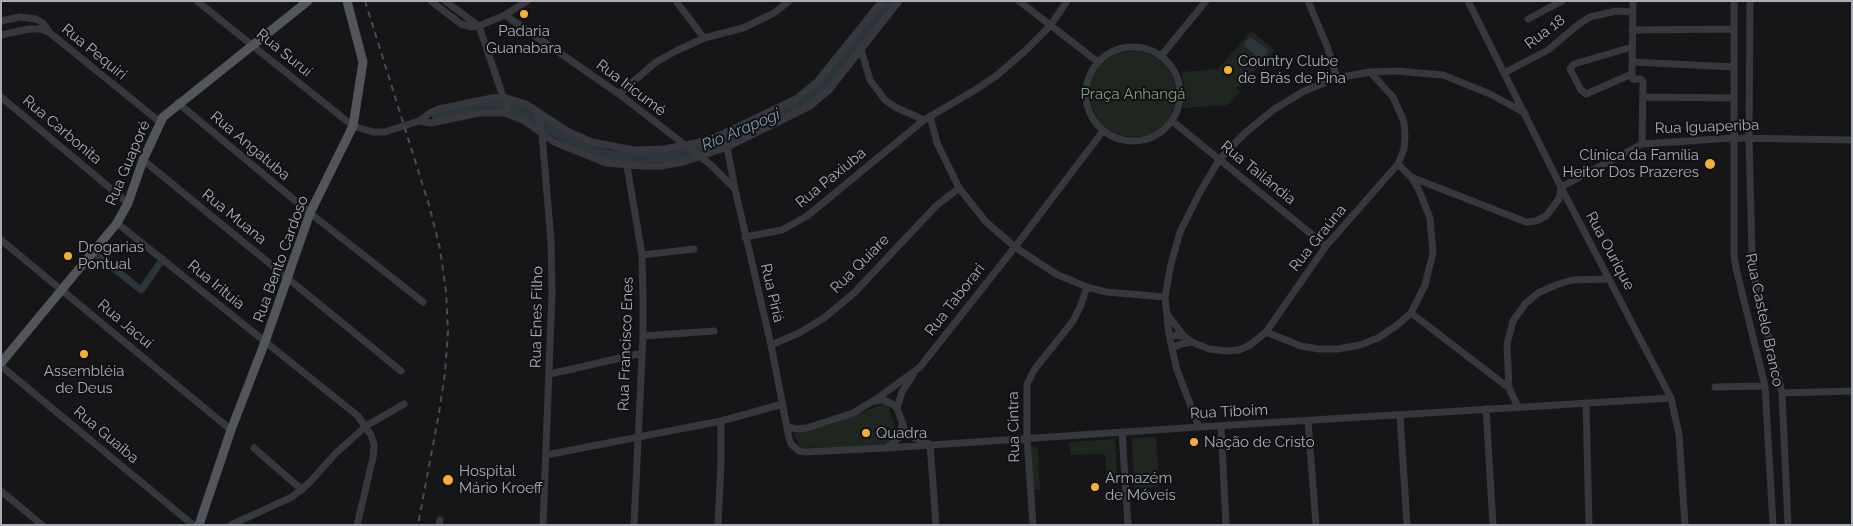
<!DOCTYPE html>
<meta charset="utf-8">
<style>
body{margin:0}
#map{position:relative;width:1853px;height:526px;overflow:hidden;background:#161618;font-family:Raleway,sans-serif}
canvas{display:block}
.frame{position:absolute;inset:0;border:2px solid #a8adb8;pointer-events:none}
</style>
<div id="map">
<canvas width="1853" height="526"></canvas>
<div class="frame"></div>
</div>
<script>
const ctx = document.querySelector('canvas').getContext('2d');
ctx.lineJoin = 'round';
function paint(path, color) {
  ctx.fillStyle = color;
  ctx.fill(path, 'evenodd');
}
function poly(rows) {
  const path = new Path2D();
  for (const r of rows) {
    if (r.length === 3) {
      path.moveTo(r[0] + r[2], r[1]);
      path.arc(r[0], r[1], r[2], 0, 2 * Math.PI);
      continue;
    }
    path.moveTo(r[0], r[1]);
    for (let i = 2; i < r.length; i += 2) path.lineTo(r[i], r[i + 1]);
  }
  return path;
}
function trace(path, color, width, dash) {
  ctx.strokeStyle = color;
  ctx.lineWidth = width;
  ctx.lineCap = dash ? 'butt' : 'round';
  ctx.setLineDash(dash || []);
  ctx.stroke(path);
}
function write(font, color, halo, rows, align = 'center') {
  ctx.font = font + ' Raleway,sans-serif';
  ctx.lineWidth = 4;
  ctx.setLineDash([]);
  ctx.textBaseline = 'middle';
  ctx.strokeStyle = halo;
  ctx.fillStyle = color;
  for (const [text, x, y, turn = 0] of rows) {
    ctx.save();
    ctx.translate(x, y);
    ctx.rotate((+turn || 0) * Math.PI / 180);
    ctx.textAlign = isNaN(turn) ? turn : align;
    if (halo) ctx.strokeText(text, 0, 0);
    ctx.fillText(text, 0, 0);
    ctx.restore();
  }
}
const green = poly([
 [1251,31,1275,50,1237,88,1240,92,1227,105,1183,108,1185,89,1181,72,1218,69],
 [1133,94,43],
 [887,403,894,423,896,445,801,448,793,434,824,426],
 [1156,437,1159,487,1134,489,1132,438],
 [1115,439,1117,478,1107,478,1105,454,1071,455,1069,442],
 [1028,447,1038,447,1040,489,1031,490]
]);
const water = poly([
 [1250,37,1269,51,1261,60,1243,45]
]);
const canal = poly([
 [94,253,141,290,163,259]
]);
const river = poly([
 [438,117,465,109,494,106,515,109,583,146,609,156,635,157,672,156,711,146,807,101,824,85,889,1]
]);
const minor = poly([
 [197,1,353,126,373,132,385,132,419,121,430,113,439,109,492,98,504,97,526,104,567,131,592,142,634,150,664,149,696,143,723,134,796,99,817,82,882,1],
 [431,1,461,24,472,27,479,26,505,15,527,1],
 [445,1,479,26],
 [676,1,704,38],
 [1019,1,1098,62],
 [1308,1,1327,46,1337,78],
 [1468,1,1561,187,1671,398,1679,435,1685,525],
 [1633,1,1632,74,1633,79,1641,79,1643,82,1642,144],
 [1734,1,1734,254,1736,268,1765,386,1773,525],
 [1750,1,1749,138,1752,255,1754,276,1782,393,1788,525],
 [505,15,619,94,711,165,734,188],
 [1528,19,1562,1],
 [1,21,20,17,36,19,43,23,50,33],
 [479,26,509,114],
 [1632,30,1734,29],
 [1,35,29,29,41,29,50,33,160,122],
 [1632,47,1574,64,1570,69,1581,90,1586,94,1632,74],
 [1133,94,47],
 [861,49,870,80,885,100,895,107,924,120],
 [1161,56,1206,1],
 [1632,62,1733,67],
 [1504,73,1548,50,1579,24,1590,17,1616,11,1632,12],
 [619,94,656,62,676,51,704,38,743,28,774,13,789,1],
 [1,97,128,203],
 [1644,97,1734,98],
 [178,103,310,213,423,302],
 [537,111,542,134,551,241,552,292,543,525],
 [930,116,937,143,959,188,986,222,1015,247,1056,274,1087,287,1106,292,1165,297],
 [419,121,431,123,479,113,504,113,523,120,554,142,606,163,643,166,661,166,684,162,727,147,810,106,829,90,899,1],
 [1172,121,1326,246],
 [727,147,735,189,771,345,789,438,791,444,799,451,805,452,886,448,1199,427,1671,398],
 [143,160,401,371],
 [1398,164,1411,177,1526,222,1536,221,1546,216,1559,199,1561,187,1642,144,1733,138,1852,140],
 [627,166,642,255,643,298,643,336,634,525],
 [117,223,358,416,371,435,374,445,373,458,357,525],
 [745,237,782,230,807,216,924,120,975,90,996,76,1025,51,1050,26,1067,1],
 [1,240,231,430],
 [642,255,694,249],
 [1411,313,1509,388],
 [1167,314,1183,335],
 [1266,332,1301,346,1319,349,1338,349,1360,345,1378,338,1396,326,1411,313,1425,285,1433,253,1430,218,1419,190,1411,177],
 [1169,335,1184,336,1192,342,1209,349,1226,351,1239,350,1250,345,1266,332,1326,246,1398,164,1404,149,1405,136,1404,122,1393,97,1370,72],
 [643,336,714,331],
 [771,345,799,333,824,318,854,293,936,206,959,188],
 [1172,348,1181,344,1192,342],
 [1,366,193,525],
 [550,374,642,353],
 [1715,387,1765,386],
 [1782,393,1852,391],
 [875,401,884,400,892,404,897,408,905,430,914,438,930,444,936,525],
 [1586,403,1589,525],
 [1518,407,1509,388,1507,344,1513,321,1525,304,1538,293,1556,285,1572,280,1609,279],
 [897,408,902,392,913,375],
 [1486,409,1493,525],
 [1400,415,1407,525],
 [1308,421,1316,525],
 [787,426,796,429,807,428,853,413,878,398,920,367,1015,247,1103,131],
 [1221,426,1226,525],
 [1199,427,1177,370,1169,335,1165,297,1171,264,1180,232,1200,192,1219,160,1244,134,1273,110,1304,91,1337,78,1370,72,1396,71,1443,75,1490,94,1525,113],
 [1122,432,1128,525],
 [888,447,901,436,902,424],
 [254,448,302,490],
 [546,455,721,421,783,404],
 [1,491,42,525],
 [231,525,292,497,310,482,335,454,366,426,404,404],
 [439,525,440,520],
 [718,525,721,463,721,421],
 [1033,525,1027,439,1027,384,1034,370,1073,321,1081,305,1087,287]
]);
const major = poly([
 [1,363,117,223,128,203,143,160,163,117,308,1],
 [199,525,231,430,265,342,310,213,353,126,363,62,347,1]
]);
const rail = poly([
 [365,1,429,205,440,249,446,291,448,331,445,373,439,413,418,525]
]);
const markers = [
 [524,14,5,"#f2b134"],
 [1228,70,5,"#f2b134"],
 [1710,164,6,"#f2b134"],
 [68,256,5,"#f2b134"],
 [84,354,5,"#f2b134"],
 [866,433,5,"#f2b134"],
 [1194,442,5,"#f2b134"],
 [448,480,6,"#f2b134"],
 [1095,487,5,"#f2b134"]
];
const poiNames = [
 ["Padaria",524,31,"center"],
 ["Guanabara",524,48,"center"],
 ["Country Clube",1238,61],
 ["de Brás de Pina",1238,78],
 ["Clínica da Família",1699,155,"right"],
 ["Heitor Dos Prazeres",1699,172,"right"],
 ["Drogarias",78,247],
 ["Pontual",78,264],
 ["Assembléia",84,371,"center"],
 ["de Deus",84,388,"center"],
 ["Quadra",876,433],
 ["Nação de Cristo",1204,442],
 ["Hospital",459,471],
 ["Mário Kroeff",459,488],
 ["Armazém",1105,478],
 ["de Móveis",1105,495]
];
const streetNames = [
 ["Rua 18",1545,32,-37],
 ["Rua Pequiri",94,52,39],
 ["Rua Suruí",284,53,39],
 ["Rua Iricumé",631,88,37],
 ["Rua Iguaperiba",1707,127,-2],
 ["Rua Carbonita",62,130,40],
 ["Rua Angatuba",250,146,40],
 ["Rua Guaporé",128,163,-67],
 ["Rua Tailândia",1258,173,39],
 ["Rua Paxiuba",831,178,-39],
 ["Rua Muana",234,217,39],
 ["Rua Graúna",1318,238,-51],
 ["Rua Ourique",1610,251,62],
 ["Rua Bento Cardoso",281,259,-70],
 ["Rua Quiare",860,264,-45],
 ["Rua Irituia",216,285,39],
 ["Rua Piriá",772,293,77],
 ["Rua Taborari",955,300,-52],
 ["Rua Enes Filho",537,317,-89],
 ["Rua Castelo Branco",1764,320,78],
 ["Rua Jacuí",125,324,40],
 ["Rua Francisco Enes",626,344,-88],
 ["Rua Tiboim",1229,412,-3],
 ["Rua Cintra",1014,427,-91],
 ["Rua Guaíba",106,435,40]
];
const parkNames = [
 ["Praça Anhangá",1133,94]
];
const waterNames = [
 ["Rio Arapogi",741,130,-23]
];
paint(green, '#1e261f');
paint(water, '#2c353c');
trace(canal, '#2c353c', 7);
trace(river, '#2c353c', 12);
trace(minor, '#37383d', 7);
trace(major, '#53555c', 9);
trace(rail, '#4a4c52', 2, [6, 5]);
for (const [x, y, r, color] of markers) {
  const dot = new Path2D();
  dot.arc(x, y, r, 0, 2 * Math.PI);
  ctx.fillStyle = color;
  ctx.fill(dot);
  trace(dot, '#111113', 2);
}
write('15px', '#a8adb8', '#111113', poiNames, 'left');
write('15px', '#a8adb8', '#111113', streetNames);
write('15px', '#7fa381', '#111113', parkNames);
write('italic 16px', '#7f9bb3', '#111113', waterNames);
</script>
